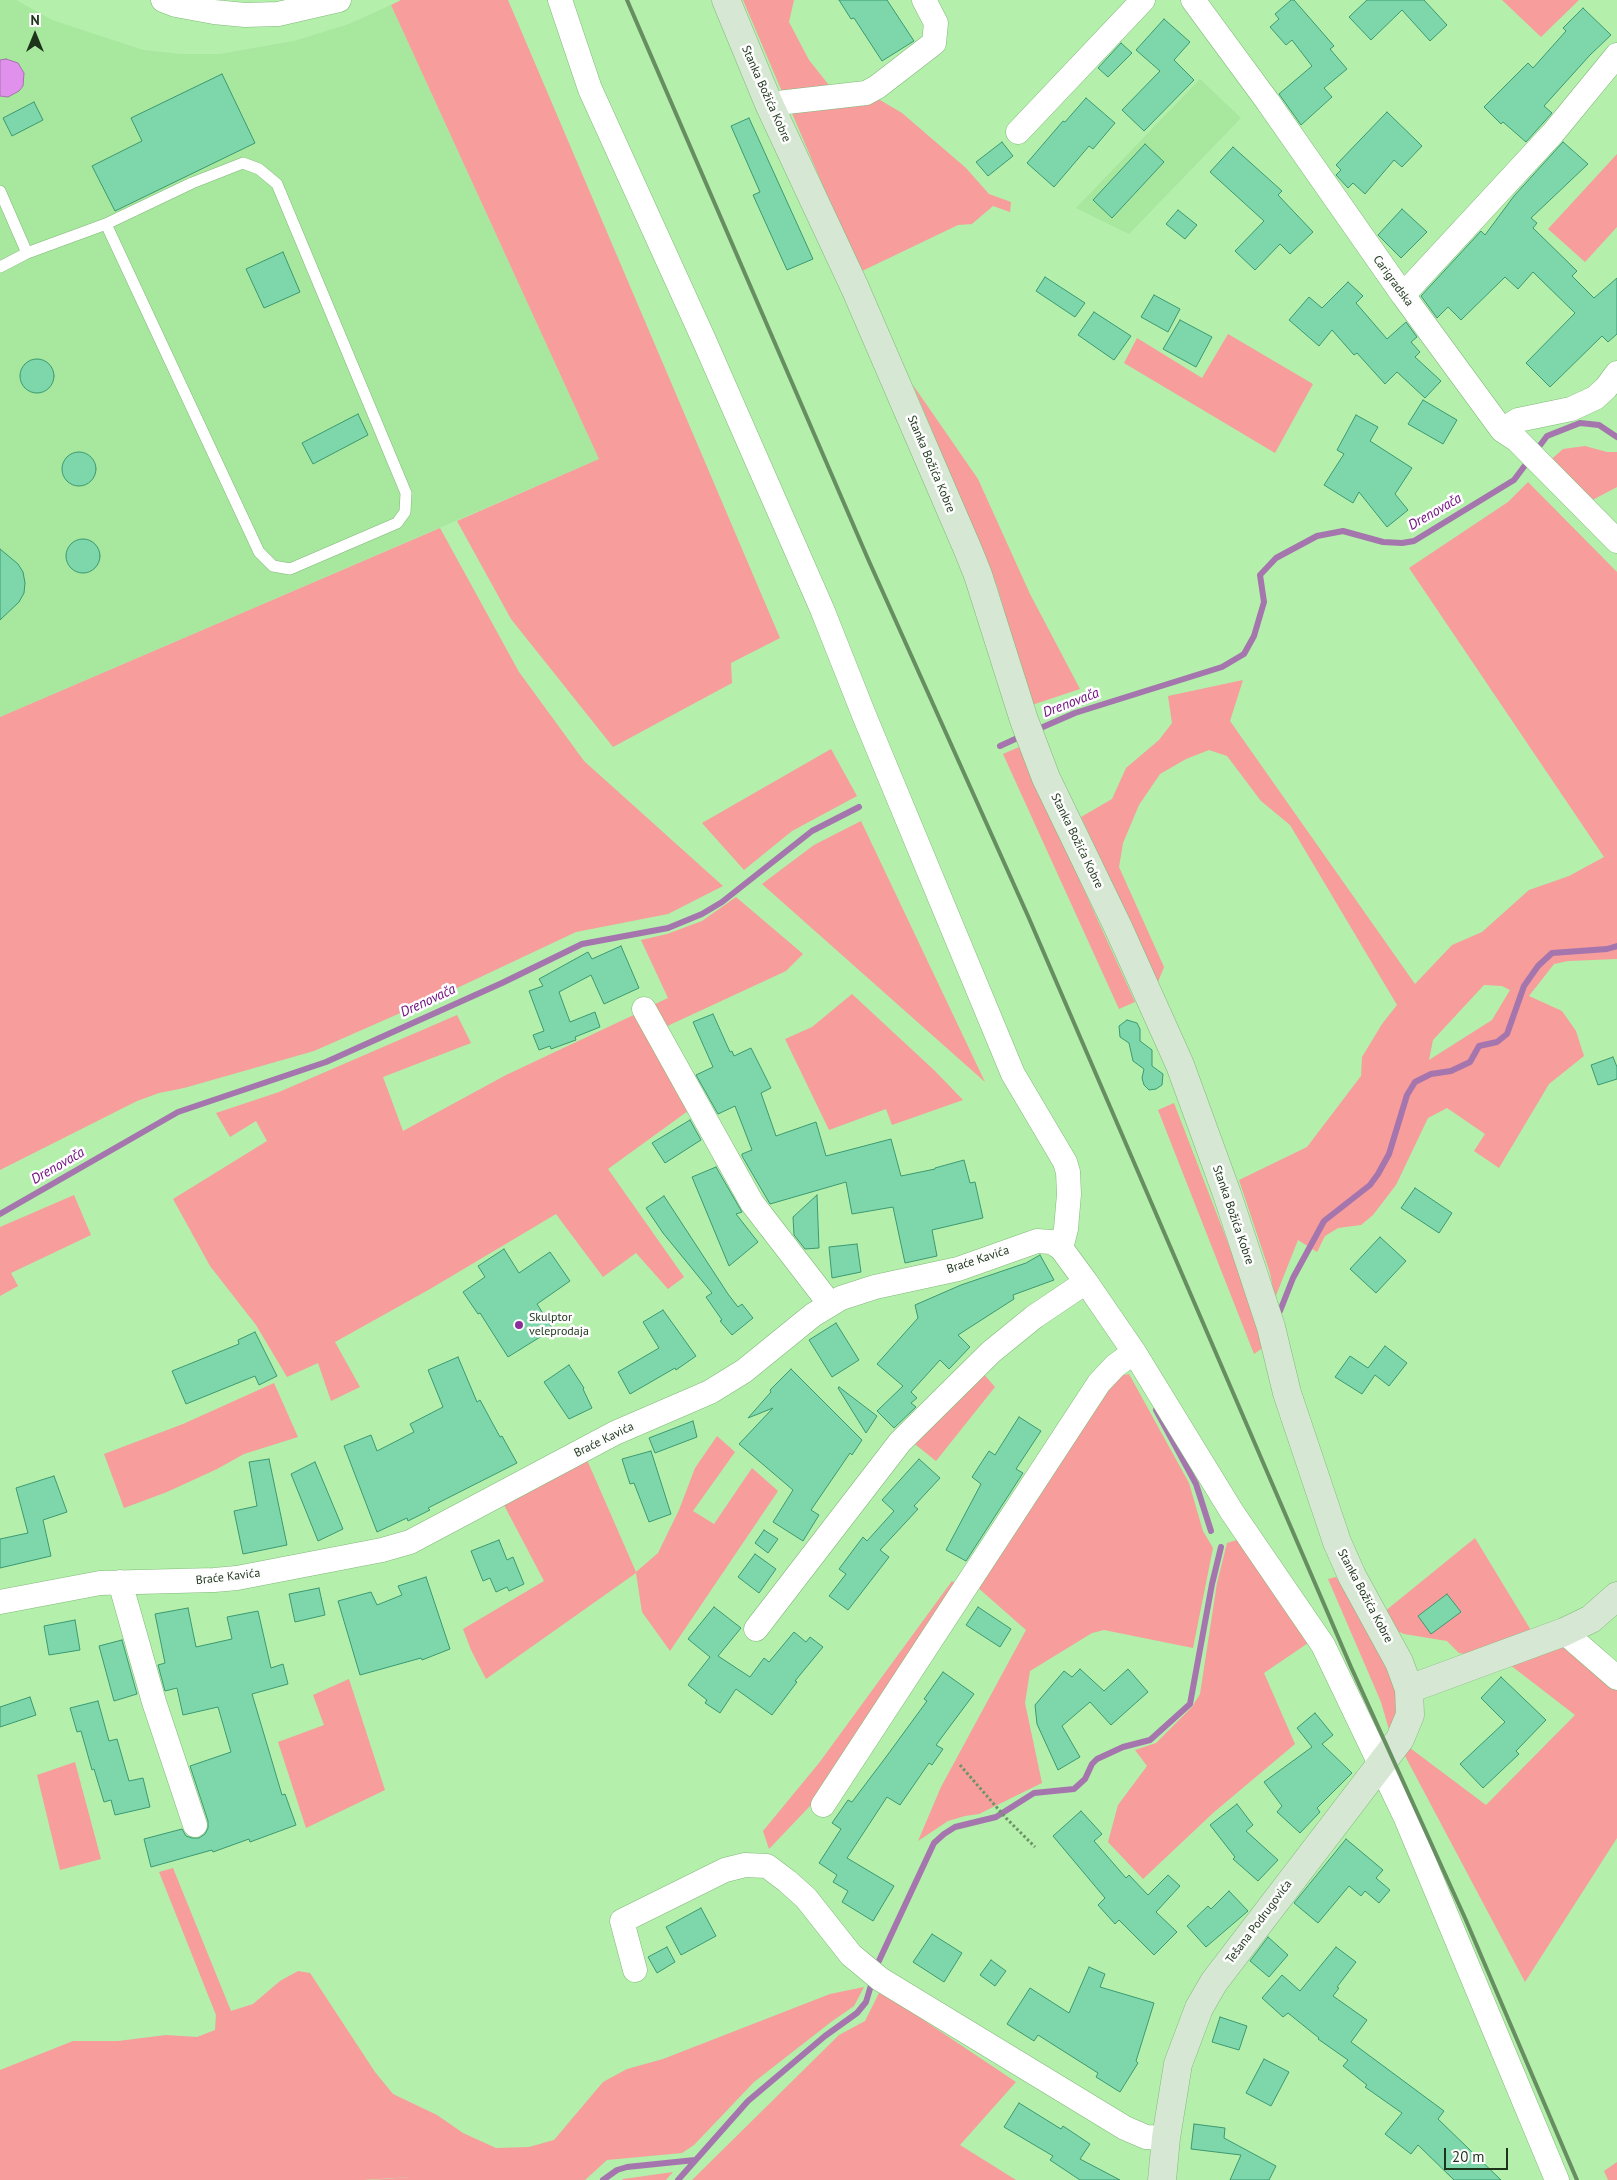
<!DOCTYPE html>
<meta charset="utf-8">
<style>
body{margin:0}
#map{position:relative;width:1617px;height:2180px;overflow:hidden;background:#b4efac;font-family:"PT Sans",sans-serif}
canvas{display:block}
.north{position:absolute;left:10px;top:10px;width:50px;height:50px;-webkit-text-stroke:4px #fdfdfd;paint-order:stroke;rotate:0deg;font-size:14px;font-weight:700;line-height:20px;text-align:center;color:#1d341a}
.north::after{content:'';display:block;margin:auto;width:18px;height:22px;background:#1d341a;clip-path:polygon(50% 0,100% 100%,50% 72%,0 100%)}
.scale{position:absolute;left:1444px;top:2148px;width:64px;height:22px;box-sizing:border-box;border:2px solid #1d341a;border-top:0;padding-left:6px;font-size:15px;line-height:18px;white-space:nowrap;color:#1d341a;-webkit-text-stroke:4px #fdfdfd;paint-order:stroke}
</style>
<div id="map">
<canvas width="1617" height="2180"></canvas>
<div class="north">N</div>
<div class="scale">20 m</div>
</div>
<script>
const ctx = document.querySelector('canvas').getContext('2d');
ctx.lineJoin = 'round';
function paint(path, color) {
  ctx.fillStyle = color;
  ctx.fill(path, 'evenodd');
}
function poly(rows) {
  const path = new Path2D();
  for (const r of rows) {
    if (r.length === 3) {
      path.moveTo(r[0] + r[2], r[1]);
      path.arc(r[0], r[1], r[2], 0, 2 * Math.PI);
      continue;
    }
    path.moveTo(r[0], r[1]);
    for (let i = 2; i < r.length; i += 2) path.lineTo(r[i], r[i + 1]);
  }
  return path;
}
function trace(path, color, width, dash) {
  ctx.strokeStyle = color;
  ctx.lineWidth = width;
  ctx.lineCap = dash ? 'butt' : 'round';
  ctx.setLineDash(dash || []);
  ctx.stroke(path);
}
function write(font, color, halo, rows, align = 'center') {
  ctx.font = font + ' "PT Sans",sans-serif';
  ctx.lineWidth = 5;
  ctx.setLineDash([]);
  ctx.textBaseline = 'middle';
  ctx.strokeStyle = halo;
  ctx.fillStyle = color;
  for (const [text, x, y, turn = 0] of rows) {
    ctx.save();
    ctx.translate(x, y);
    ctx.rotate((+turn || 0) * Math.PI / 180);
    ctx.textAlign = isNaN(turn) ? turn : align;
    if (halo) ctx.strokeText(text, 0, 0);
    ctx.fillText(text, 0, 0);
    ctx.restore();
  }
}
const built = poly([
 [0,0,16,0,52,20,143,50,180,54,220,54,294,41,349,24,391,5,599,459,0,717],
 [1200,79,1241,118,1129,234,1076,208]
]);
const green = poly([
 [401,0,508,0,780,638,731,663,732,683,613,747,511,619,457,521,599,459,391,5],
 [743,0,794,0,789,22,809,60,832,89,783,94],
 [1502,0,1579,0,1541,37],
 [880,100,902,113,966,168,989,194,1011,202,1010,212,993,206,972,224,958,225,860,272,791,111],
 [1617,154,1617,227,1585,262,1548,229],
 [1228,334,1313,384,1275,453,1124,363,1137,338,1202,378],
 [913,385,978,479,1030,594,1080,689,1032,705,997,586],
 [1585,446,1607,452,1617,452,1617,487,1583,505,1547,463,1563,449],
 [1528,482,1617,572,1617,959,1568,961,1554,964,1529,996,1562,1011,1576,1031,1584,1056,1549,1084,1499,1168,1474,1151,1485,1134,1447,1108,1428,1118,1396,1185,1373,1215,1361,1225,1338,1228,1325,1236,1317,1252,1298,1240,1275,1298,1270,1273,1239,1180,1307,1147,1361,1076,1362,1057,1382,1024,1397,1005,1290,825,1261,801,1227,756,1209,750,1186,759,1160,774,1139,805,1123,843,1119,867,1164,967,1158,982,1081,817,1112,799,1126,768,1159,740,1172,723,1168,696,1243,680,1230,721,1415,984,1452,945,1482,932,1529,890,1569,876,1604,857,1409,568,1508,502],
 [1484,985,1502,986,1510,990,1492,1020,1429,1060,1433,1040],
 [440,528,519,672,584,761,723,886,668,914,576,932,455,989,314,1051,184,1088,159,1093,137,1101,0,1170,0,717],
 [1019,747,1135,1002,1119,1009,1003,754],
 [831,749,857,796,792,831,744,870,702,823],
 [861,821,985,1082,762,884,814,845],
 [736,897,803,954,786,971,663,1028,651,1006,668,998,641,940,667,934,702,921],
 [852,994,935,1071,963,1100,892,1125,886,1109,829,1130,785,1039,812,1027],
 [640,1012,692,1108,608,1169,684,1277,668,1289,636,1253,603,1277,556,1214,430,1289,335,1342,360,1387,331,1401,318,1363,287,1377,256,1325,210,1266,173,1199,267,1141,256,1121,230,1137,216,1113,279,1092,457,1015,471,1043,383,1077,403,1131,506,1075],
 [1174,1103,1248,1295,1264,1347,1254,1354,1158,1110],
 [74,1195,91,1235,11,1273,18,1286,0,1296,0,1227],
 [982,1372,995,1387,936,1461,911,1441],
 [1129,1374,1189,1483,1203,1531,1213,1548,1193,1648,1104,1630,1092,1633,1030,1671,1025,1703,1042,1783,979,1814,965,1816,948,1821,918,1841,941,1787,1026,1630,976,1586,1115,1377],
 [274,1383,298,1437,244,1454,217,1469,167,1492,124,1508,104,1454,183,1424],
 [717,1436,735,1452,693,1511,714,1524,752,1468,778,1491,670,1651,642,1612,636,1573,486,1679,471,1650,463,1629,544,1581,504,1505,587,1460,636,1572,658,1553,679,1510,695,1468],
 [1475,1538,1532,1632,1470,1655,1459,1653,1447,1641,1404,1634,1397,1631,1384,1612],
 [1240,1539,1311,1641,1264,1673,1295,1744,1213,1813,1143,1879,1108,1842,1118,1805,1147,1766,1135,1750,1156,1743,1192,1707,1200,1694,1217,1583,1227,1543],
 [1336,1577,1386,1656,1399,1693,1398,1711,1392,1740,1381,1702,1328,1579],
 [952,1581,958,1586,810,1806,769,1849,763,1831,819,1763],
 [1564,1644,1617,1687,1617,1838,1525,1982,1404,1754,1410,1748,1486,1805,1575,1715,1505,1661],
 [349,1679,385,1790,306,1828,278,1742,324,1725,313,1695],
 [75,1762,101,1859,60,1870,37,1775],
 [173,1868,231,2011,253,2004,280,1981,298,1971,310,1973,375,2072,393,2094,437,2115,463,2133,496,2148,529,2147,554,2140,603,2082,627,2069,663,2059,830,1994,864,1987,854,2006,831,2022,754,2082,694,2145,682,2153,607,2160,585,2180,371,2180,411,2177,364,2180,0,2180,0,2070,73,2041,118,2041,166,2035,197,2037,215,2030,216,2015,159,1872],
 [880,1991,1016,2082,960,2145,1016,2180,692,2180,839,2035,865,2021],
 [1617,2162,1617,2180,1608,2180,1604,2171],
 [673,2172,666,2180,622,2180,623,2179]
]);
const water = poly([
 [6,59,18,63,24,73,23,86,19,91,8,97,0,96,0,60,6,59]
]);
const stream = poly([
 [1535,452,1547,436,1580,423,1599,425,1617,437],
 [1036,730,1075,713,1222,667,1244,654,1254,636,1264,602,1260,575,1276,558,1317,536,1343,531,1383,542,1402,543,1414,541,1514,480,1529,460],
 [1000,746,1024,735],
 [0,1214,178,1112,326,1062,502,983,582,944,668,928,702,914,722,902,812,831,859,807],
 [1280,1311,1293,1278,1324,1221,1370,1185,1378,1174,1389,1154,1407,1095,1415,1082,1431,1074,1451,1071,1470,1062,1479,1046,1497,1042,1507,1034,1524,986,1538,966,1552,953,1607,949,1617,946],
 [1156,1410,1196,1484,1211,1531],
 [877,1965,934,1843,944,1834,955,1827,996,1817,1034,1793,1074,1789,1085,1779,1092,1764,1097,1759,1123,1747,1150,1740,1190,1704,1212,1584,1221,1547],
 [603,2180,617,2170,627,2167,695,2160],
 [678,2180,748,2101,825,2036,857,2013,866,2002,872,1982]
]);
const building = poly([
 [839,0,887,0,914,41,882,61,854,18,851,19,839,0],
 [1291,0,1294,0,1334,46,1330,49,1347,69,1324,88,1332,97,1301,125,1279,94,1312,66,1292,40,1286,45,1270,27,1279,19,1275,14,1291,0],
 [1367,0,1424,0,1447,25,1430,41,1402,10,1371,40,1349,17,1367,0],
 [1583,8,1611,35,1590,55,1544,106,1552,113,1526,142,1503,122,1501,124,1484,107,1528,63,1533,68,1566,31,1563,28,1583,8],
 [1164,19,1190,42,1174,60,1194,80,1144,131,1122,110,1160,71,1136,50,1164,19],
 [1121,43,1132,53,1108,77,1098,68,1121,43],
 [222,74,255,143,115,211,92,166,142,141,131,118,222,74],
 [1086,98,1115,123,1093,149,1089,146,1054,187,1027,163,1063,121,1065,122,1086,98],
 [34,102,43,120,12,136,3,118,34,102],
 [1387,112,1422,146,1402,167,1394,160,1365,194,1353,183,1348,188,1336,175,1341,170,1336,165,1387,112],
 [749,118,813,259,787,270,753,195,760,192,731,126,749,118],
 [1002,142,1013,156,988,176,976,162,1002,142],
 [1563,142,1588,164,1531,218,1537,223,1533,228,1577,271,1572,276,1594,298,1617,278,1617,334,1608,342,1602,336,1550,387,1526,363,1575,313,1533,272,1518,289,1505,277,1461,320,1448,307,1437,318,1421,296,1481,231,1485,235,1514,196,1563,142],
 [1145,144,1164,162,1112,218,1093,200,1145,144],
 [1233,147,1282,191,1278,195,1313,232,1290,254,1280,244,1255,270,1235,251,1264,221,1210,172,1233,147],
 [1402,209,1427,232,1401,258,1378,235,1402,209],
 [1178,210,1197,225,1185,239,1166,224,1178,210],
 [283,252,300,292,264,308,246,269,283,252],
 [1045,277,1085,303,1075,317,1036,291,1045,277],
 [1348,282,1363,296,1356,303,1387,339,1406,322,1417,337,1411,342,1420,352,1415,357,1441,381,1425,398,1397,372,1385,384,1357,353,1354,355,1332,330,1319,346,1289,320,1309,297,1322,308,1348,282],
 [1154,295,1180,309,1168,332,1141,317,1154,295],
 [1094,312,1131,336,1114,360,1078,335,1094,312],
 [1180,320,1212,337,1196,367,1163,349,1180,320],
 [37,376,17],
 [1423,400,1457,420,1443,444,1408,424,1423,400],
 [358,414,368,435,313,464,302,443,358,414],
 [1356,415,1378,427,1370,441,1412,468,1395,494,1408,510,1387,527,1359,492,1353,503,1324,485,1344,454,1337,450,1356,415],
 [79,469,17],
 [83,556,17],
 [0,549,18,564,23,572,25,583,24,593,19,602,0,620,0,549],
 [621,946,639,988,604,1004,591,975,559,992,570,1022,595,1012,600,1027,575,1037,576,1040,551,1049,550,1046,539,1050,533,1035,544,1031,529,991,543,986,539,979,588,952,592,959,621,946],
 [713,1014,730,1052,732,1051,734,1056,751,1048,771,1088,761,1093,776,1136,816,1122,826,1156,891,1139,901,1176,935,1169,935,1168,964,1160,970,1183,975,1182,983,1218,932,1230,937,1256,905,1263,893,1207,852,1214,846,1182,770,1204,742,1156,742,1154,752,1150,735,1106,718,1114,696,1075,713,1067,693,1022,713,1014],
 [1127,1020,1137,1023,1140,1029,1140,1041,1152,1050,1152,1066,1163,1074,1162,1085,1156,1089,1149,1090,1144,1085,1142,1078,1144,1069,1133,1061,1129,1043,1120,1037,1119,1026,1127,1020],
 [1613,1057,1617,1067,1617,1079,1598,1085,1591,1065,1613,1057],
 [690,1120,701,1140,665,1163,652,1143,690,1120],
 [716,1167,742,1212,736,1214,758,1242,729,1266,692,1177,716,1167],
 [1415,1188,1452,1213,1439,1233,1401,1208,1415,1188],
 [817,1195,819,1248,805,1249,794,1235,793,1217,817,1195],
 [664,1196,728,1294,738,1307,742,1304,753,1318,732,1335,720,1321,722,1320,706,1297,712,1293,663,1233,646,1208,664,1196],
 [1380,1237,1406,1261,1376,1293,1350,1269,1380,1237],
 [857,1244,861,1272,832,1278,829,1247,857,1244],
 [504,1249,519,1273,550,1252,570,1281,537,1304,553,1329,508,1357,480,1313,478,1314,463,1292,485,1277,478,1266,504,1249],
 [1040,1255,1054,1280,1013,1295,1014,1299,958,1335,970,1347,949,1369,940,1360,911,1392,917,1398,911,1403,916,1407,894,1428,877,1411,903,1386,877,1364,918,1318,915,1305,961,1285,1026,1263,1040,1255],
 [663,1310,696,1356,676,1370,675,1368,630,1394,618,1372,659,1348,643,1322,663,1310],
 [836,1323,859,1360,832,1377,809,1340,836,1323],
 [255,1332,277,1376,259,1385,255,1376,186,1404,172,1371,239,1344,238,1340,255,1332],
 [1385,1346,1407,1363,1389,1386,1375,1375,1362,1394,1335,1377,1350,1356,1368,1368,1385,1346],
 [458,1357,477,1402,480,1400,500,1437,502,1436,517,1463,428,1508,430,1510,408,1521,407,1518,377,1532,344,1446,371,1435,377,1451,414,1432,410,1424,443,1407,428,1370,458,1357],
 [569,1365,584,1388,583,1389,592,1408,569,1419,544,1382,569,1365],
 [791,1369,862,1440,852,1455,850,1453,811,1510,819,1515,803,1541,773,1522,793,1490,739,1444,773,1408,748,1418,771,1392,770,1390,791,1369],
 [839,1387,877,1416,866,1433,838,1388,839,1387],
 [1019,1417,1041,1431,1016,1469,1023,1473,966,1561,946,1550,981,1484,972,1477,989,1451,995,1455,1019,1417],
 [693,1421,697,1437,655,1453,649,1438,693,1421],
 [651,1451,671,1514,649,1522,634,1483,630,1484,622,1459,651,1451],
 [269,1459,287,1545,243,1554,234,1511,257,1506,249,1462,269,1459],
 [919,1459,940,1478,914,1506,918,1509,880,1550,889,1557,848,1610,829,1596,846,1574,839,1569,863,1537,867,1541,894,1511,882,1500,919,1459],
 [315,1462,343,1529,318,1541,291,1474,315,1462],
 [54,1476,67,1512,43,1520,51,1556,0,1568,0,1539,28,1533,16,1488,54,1476],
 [764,1530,778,1539,768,1553,755,1543,764,1530],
 [499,1540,507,1560,513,1557,524,1584,509,1591,507,1587,496,1592,490,1578,483,1581,471,1551,499,1540],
 [755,1554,776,1569,759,1593,738,1577,755,1554],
 [426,1577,450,1649,422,1660,421,1658,360,1675,338,1601,371,1592,377,1605,402,1595,398,1586,426,1577],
 [319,1588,325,1615,295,1622,289,1594,319,1588],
 [1447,1594,1461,1612,1431,1634,1418,1616,1447,1594],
 [714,1607,741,1628,718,1656,750,1677,764,1658,769,1662,794,1632,806,1642,810,1637,823,1647,795,1681,797,1682,772,1715,736,1689,720,1713,705,1703,707,1700,688,1685,710,1657,688,1639,714,1607],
 [978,1607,1011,1629,1000,1647,966,1625,978,1607],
 [188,1608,196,1647,232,1639,227,1617,258,1611,271,1668,283,1664,288,1684,252,1694,282,1795,285,1794,296,1825,250,1842,249,1839,213,1852,212,1850,151,1867,144,1839,182,1829,186,1836,192,1838,199,1838,205,1834,208,1828,208,1821,190,1766,231,1752,218,1707,183,1715,177,1688,165,1691,158,1665,165,1663,155,1614,188,1608],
 [75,1620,80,1650,49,1655,44,1626,75,1620],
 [122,1640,137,1694,114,1701,99,1646,122,1640],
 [1080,1669,1104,1691,1128,1669,1148,1692,1111,1725,1090,1702,1062,1726,1080,1757,1058,1770,1037,1724,1035,1705,1064,1671,1072,1677,1080,1669],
 [943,1672,974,1694,936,1745,943,1749,932,1765,929,1763,900,1805,887,1797,847,1858,894,1886,873,1921,842,1902,848,1891,833,1882,837,1875,819,1863,841,1829,832,1823,848,1800,852,1802,886,1757,927,1701,924,1699,943,1672],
 [1501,1677,1546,1720,1516,1751,1519,1754,1483,1788,1460,1764,1505,1722,1481,1698,1501,1677],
 [30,1697,36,1715,0,1727,0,1707,30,1697],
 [98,1701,109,1741,117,1739,129,1781,143,1778,150,1807,115,1815,111,1800,104,1802,94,1769,92,1770,81,1731,77,1732,70,1708,98,1701],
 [1315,1713,1333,1735,1322,1744,1352,1773,1317,1808,1320,1812,1300,1833,1277,1812,1282,1806,1264,1782,1312,1747,1297,1728,1315,1713],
 [1237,1804,1253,1825,1246,1831,1278,1860,1258,1881,1233,1859,1235,1857,1210,1825,1237,1804],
 [1081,1811,1102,1834,1094,1841,1126,1878,1129,1875,1148,1895,1168,1875,1180,1886,1156,1912,1177,1932,1154,1955,1119,1920,1115,1924,1098,1905,1105,1898,1053,1836,1081,1811],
 [1346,1839,1383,1870,1376,1878,1390,1890,1379,1903,1365,1891,1361,1896,1349,1886,1318,1923,1294,1903,1346,1839],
 [1229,1891,1248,1911,1206,1947,1187,1926,1208,1906,1211,1909,1229,1891],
 [701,1908,716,1936,681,1955,666,1927,701,1908],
 [932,1934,962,1953,944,1982,913,1962,932,1934],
 [1268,1937,1288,1955,1269,1977,1250,1961,1268,1937],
 [667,1947,675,1962,657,1973,648,1957,667,1947],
 [1336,1947,1356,1962,1337,1987,1339,1988,1333,1996,1367,2020,1351,2042,1444,2111,1438,2119,1501,2180,1454,2180,1418,2145,1411,2154,1385,2134,1402,2113,1365,2087,1367,2085,1343,2066,1348,2060,1318,2039,1319,2038,1288,2013,1283,2017,1262,1998,1282,1975,1300,1991,1336,1947],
 [991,1960,1006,1971,995,1986,980,1975,991,1960],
 [1089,1967,1105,1974,1100,1987,1154,2003,1136,2061,1138,2063,1120,2092,1096,2077,1098,2073,1038,2035,1034,2041,1007,2024,1030,1988,1069,2013,1089,1967],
 [1220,2017,1247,2026,1239,2050,1212,2042,1220,2017],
 [1264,2059,1289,2072,1271,2106,1246,2093,1264,2059],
 [1019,2103,1061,2129,1063,2126,1090,2144,1080,2159,1120,2180,1080,2180,1050,2160,1053,2156,1004,2127,1019,2103],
 [1194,2124,1225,2128,1224,2138,1276,2166,1269,2180,1230,2180,1241,2155,1191,2149,1194,2124]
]);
const path = poly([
 [960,1765,1006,1818,1035,1847]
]);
const lane = poly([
 [0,191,27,253,106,224,192,183,243,163,259,169,277,184,406,493,405,512,397,523,290,569,273,566,259,552,106,224],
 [0,267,27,253]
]);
const street = poly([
 [163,0,176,5,214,12,245,15,278,14,339,0],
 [560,0,590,89,704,340,822,609,864,715,1013,1074,1065,1162,1068,1172,1069,1194,1066,1229,1061,1248],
 [1193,0,1268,102,1403,295,1502,430,1517,440,1617,541],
 [769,104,866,93,877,87,934,43,936,23,924,0],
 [1018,132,1143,0],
 [1403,295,1553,133,1617,55],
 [1502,430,1518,420,1571,409,1595,398,1606,388,1617,373],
 [644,1009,752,1203,830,1304],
 [120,1582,154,1702,195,1825],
 [0,1602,100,1583,214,1580,237,1578,382,1550,410,1542,615,1433,710,1392,744,1371,813,1315,841,1298,875,1287,958,1269,1037,1241,1051,1242,1061,1248,1086,1282,1134,1352,1232,1512,1323,1645,1405,1816,1557,2180],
 [756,1629,900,1442,991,1352,1034,1317,1086,1282],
 [1564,1632,1617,1678],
 [823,1805,1099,1383,1115,1366,1134,1352],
 [635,1970,622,1921,725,1870,745,1865,767,1866,787,1881,806,1898,851,1955,880,1979,1125,2128,1146,2137,1166,2138]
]);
const secondary = poly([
 [726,0,769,104,855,288,968,550,978,575,1024,720,1046,778,1118,927,1180,1065,1227,1194,1271,1327,1287,1393,1337,1542,1352,1576,1399,1662,1409,1689,1410,1715,1400,1739,1214,1982,1199,2008,1178,2064,1166,2138,1162,2180],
 [1409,1689,1564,1632,1591,1619,1617,1596]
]);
const rail = poly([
 [627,0,868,559,1028,916,1351,1667,1465,1918,1577,2180]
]);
const markers = [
 [519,1325,5,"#8a2e99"]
];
const streetNames = [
 ["Stanka Božića Kobre",766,94,66],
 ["Carigradska",1393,281,54],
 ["Stanka Božića Kobre",931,464,67],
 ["Stanka Božića Kobre",1077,841,64],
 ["Stanka Božića Kobre",1233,1215,71],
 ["Braće Kavića",978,1260,-18],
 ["Braće Kavića",604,1440,-26],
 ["Braće Kavića",228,1577,-7],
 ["Stanka Božića Kobre",1365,1596,62],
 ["Tešana Podrugovića",1259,1922,-53]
];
const poiNames = [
 ["Skulptor",529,1318],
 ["veleprodaja",529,1332]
];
const waterNames = [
 ["Drenovača",1435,512,-30],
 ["Drenovača",1071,703,-21],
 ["Drenovača",428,1001,-25],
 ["Drenovača",58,1166,-30]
];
paint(built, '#a7e79e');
paint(green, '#f79d9b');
paint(water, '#df91ec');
trace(water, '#a575ad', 1);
trace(stream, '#a575ad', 6);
paint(building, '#7dd7ab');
trace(building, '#3c9970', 1);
trace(lane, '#80b978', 12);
trace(street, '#80b978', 25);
trace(secondary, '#80b978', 29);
trace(path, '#6b9465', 3, [2.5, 2.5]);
trace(lane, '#fff', 11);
trace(street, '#fff', 24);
trace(secondary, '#d6e7d4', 28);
trace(rail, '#668e61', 4);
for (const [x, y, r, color] of markers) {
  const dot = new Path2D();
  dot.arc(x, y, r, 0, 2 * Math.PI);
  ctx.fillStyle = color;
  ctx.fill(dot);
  trace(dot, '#fdfdfd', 2);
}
write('12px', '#1d341a', '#fdfdfd', streetNames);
write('12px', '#1d341a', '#fdfdfd', poiNames, 'left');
write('italic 14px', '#731182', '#fdfdfd', waterNames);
</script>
